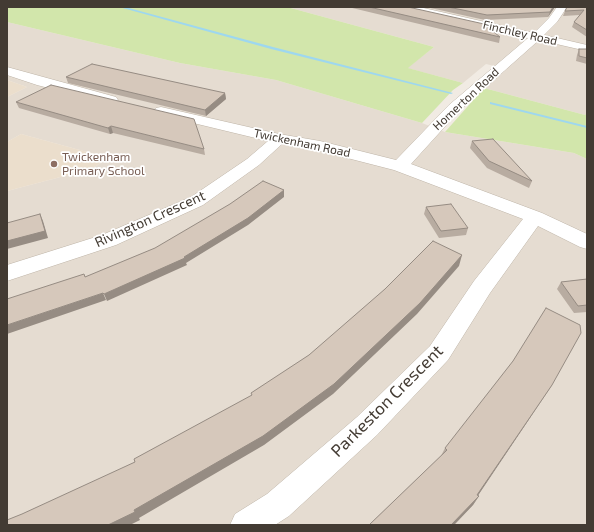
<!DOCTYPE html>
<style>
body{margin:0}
#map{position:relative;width:594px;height:532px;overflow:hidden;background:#f1ebe3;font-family:"Exo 2",sans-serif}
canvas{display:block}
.frame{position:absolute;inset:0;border:8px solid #433b33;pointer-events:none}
</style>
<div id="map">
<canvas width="594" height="532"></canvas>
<div class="frame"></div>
</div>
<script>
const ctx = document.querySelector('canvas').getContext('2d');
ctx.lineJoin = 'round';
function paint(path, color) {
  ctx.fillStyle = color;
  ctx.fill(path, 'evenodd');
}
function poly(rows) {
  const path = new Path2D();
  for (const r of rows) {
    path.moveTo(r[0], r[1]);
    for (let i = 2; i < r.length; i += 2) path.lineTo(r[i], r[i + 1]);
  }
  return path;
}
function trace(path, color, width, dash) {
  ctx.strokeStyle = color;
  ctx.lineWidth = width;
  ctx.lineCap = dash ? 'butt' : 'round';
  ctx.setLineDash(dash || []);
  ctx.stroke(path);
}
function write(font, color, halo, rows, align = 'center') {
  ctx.font = font + ' "Exo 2",sans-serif';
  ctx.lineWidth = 3.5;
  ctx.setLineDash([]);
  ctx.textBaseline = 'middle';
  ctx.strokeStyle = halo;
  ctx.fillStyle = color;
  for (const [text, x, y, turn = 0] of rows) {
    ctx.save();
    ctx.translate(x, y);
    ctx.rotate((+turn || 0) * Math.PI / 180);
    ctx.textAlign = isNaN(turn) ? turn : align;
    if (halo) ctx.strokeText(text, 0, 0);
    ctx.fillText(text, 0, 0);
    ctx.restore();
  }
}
const residential = poly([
 [287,7,587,7,587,113,585,115,484,88,507,69,486,64,463,83,407,68,434,47],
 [7,22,180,63,276,80,422,123,445,132,574,153,587,159,587,525,7,525,7,191,91,169,109,158,21,134,7,142,7,97,27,87,7,80]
]);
const education = poly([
 [7,80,27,87,7,97],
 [21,134,109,158,91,169,7,191,7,142]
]);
const green = poly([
 [7,7,287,7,434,47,408,68,463,83,453,90,422,123,276,80,180,63,7,22],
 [484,88,585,115,587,113,587,159,574,153,445,132]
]);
const stream = poly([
 [119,7,125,7,273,47,453,93,451,94,271,49,119,7],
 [490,102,587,126,587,128,490,104,490,102]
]);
const minor = poly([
 [401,7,419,7,534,33,549,18,557,7,567,7,557,22,544,35,587,45,587,51,539,40,459,111,411,164,542,213,587,234,587,249,580,247,538,226,490,293,448,360,377,435,289,516,275,525,230,525,235,514,267,494,357,417,430,346,474,281,523,219,394,170,320,151,282,144,259,165,203,205,116,245,7,281,7,265,102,235,191,197,247,159,268,141,156,114,154,111,156,108,161,107,279,134,320,141,396,160,449,105,528,38,406,10,401,7],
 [7,67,116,97,118,100,116,103,111,104,37,85,7,75,7,67]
]);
const wall = poly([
 [348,7,408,7,500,37,499,43],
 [426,7,555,7,548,17,485,20],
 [587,7,587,37,572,27,574,22,580,15,563,16,565,11],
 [579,49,587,49,587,64,576,61,577,55],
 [66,77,225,93,226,99,206,116,68,83],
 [16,102,204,149,205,155,113,133,110,134,19,108],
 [472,141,532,181,529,188,487,168,470,148],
 [426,207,468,228,466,235,439,238,424,214],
 [587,279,587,312,574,313,557,289,561,282],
 [552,385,478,495,479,496,473,505,454,525,369,525,441,456,445,448]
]);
const shadedWall = poly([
 [553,7,555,7,548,17,550,12],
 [225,93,226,99,206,116,205,110],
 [111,126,113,133,110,134,108,128],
 [284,190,284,197,248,225,186,263,187,265,107,301,104,294,184,257],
 [40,214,43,221,48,238,7,249,7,241],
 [462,255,459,266,417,314,333,394,264,445,139,518,140,520,130,525,108,525,134,510],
 [103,293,106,300,7,334,7,325],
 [552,385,473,503,479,496,473,505,454,525,451,525,477,495]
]);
const building = poly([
 [369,7,408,7,484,24,500,37,369,7],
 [448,7,553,7,550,12,487,15,448,7],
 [567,7,587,7,587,30,574,22,584,10,565,11,567,7],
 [579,49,587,49,587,58,579,56,579,49],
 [92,64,225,93,205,110,66,77,92,64],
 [51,85,194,119,204,149,111,126,108,128,16,102,51,85],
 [493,139,532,181,489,161,472,141,493,139],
 [263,181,284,190,248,218,184,257,185,258,104,294,103,293,7,325,7,299,84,274,85,277,155,248,230,204,263,181],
 [451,204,468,228,441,231,426,207,451,204],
 [40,214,45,231,7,241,7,223,40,214],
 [433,241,462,255,420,303,334,384,263,436,134,510,135,512,108,525,7,525,7,520,22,514,135,462,134,459,252,395,251,393,309,355,385,289,433,241],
 [587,279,587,305,578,306,561,282,587,279],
 [546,308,580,325,581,333,552,385,477,495,479,496,451,525,369,525,447,450,445,448,513,361,546,308]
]);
const markers = [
 [54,164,4,"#8d6e63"]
];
const farStreetnames = [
 ["Finchley Road",520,33,13],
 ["Homerton Road",466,99,-43],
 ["Twickenham Road",302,143,12]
];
const farEducationnames = [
 ["Twickenham",62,157],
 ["Primary School",62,171]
];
const streetNames = [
 ["Rivington Crescent",150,219,-24]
];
const nearStreetnames = [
 ["Parkeston Crescent",387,401,-45]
];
paint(residential, '#e5dcd1');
paint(education, '#ebdecc');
paint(green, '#d2e6ab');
paint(stream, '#9ed7ef');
trace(minor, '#bfb5a8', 1);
paint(minor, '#fff');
paint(wall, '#b8aca1');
paint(shadedWall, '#968c83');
paint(building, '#d6c8bb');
trace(building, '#968c83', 1);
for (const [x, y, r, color] of markers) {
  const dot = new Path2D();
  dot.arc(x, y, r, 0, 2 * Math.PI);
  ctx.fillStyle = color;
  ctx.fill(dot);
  trace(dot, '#fff', 1.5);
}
write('12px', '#433b33', '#fff', farStreetnames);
write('12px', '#785e54', '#fff', farEducationnames, 'left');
write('14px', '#433b33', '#fff', streetNames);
write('17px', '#433b33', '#fff', nearStreetnames);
</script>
